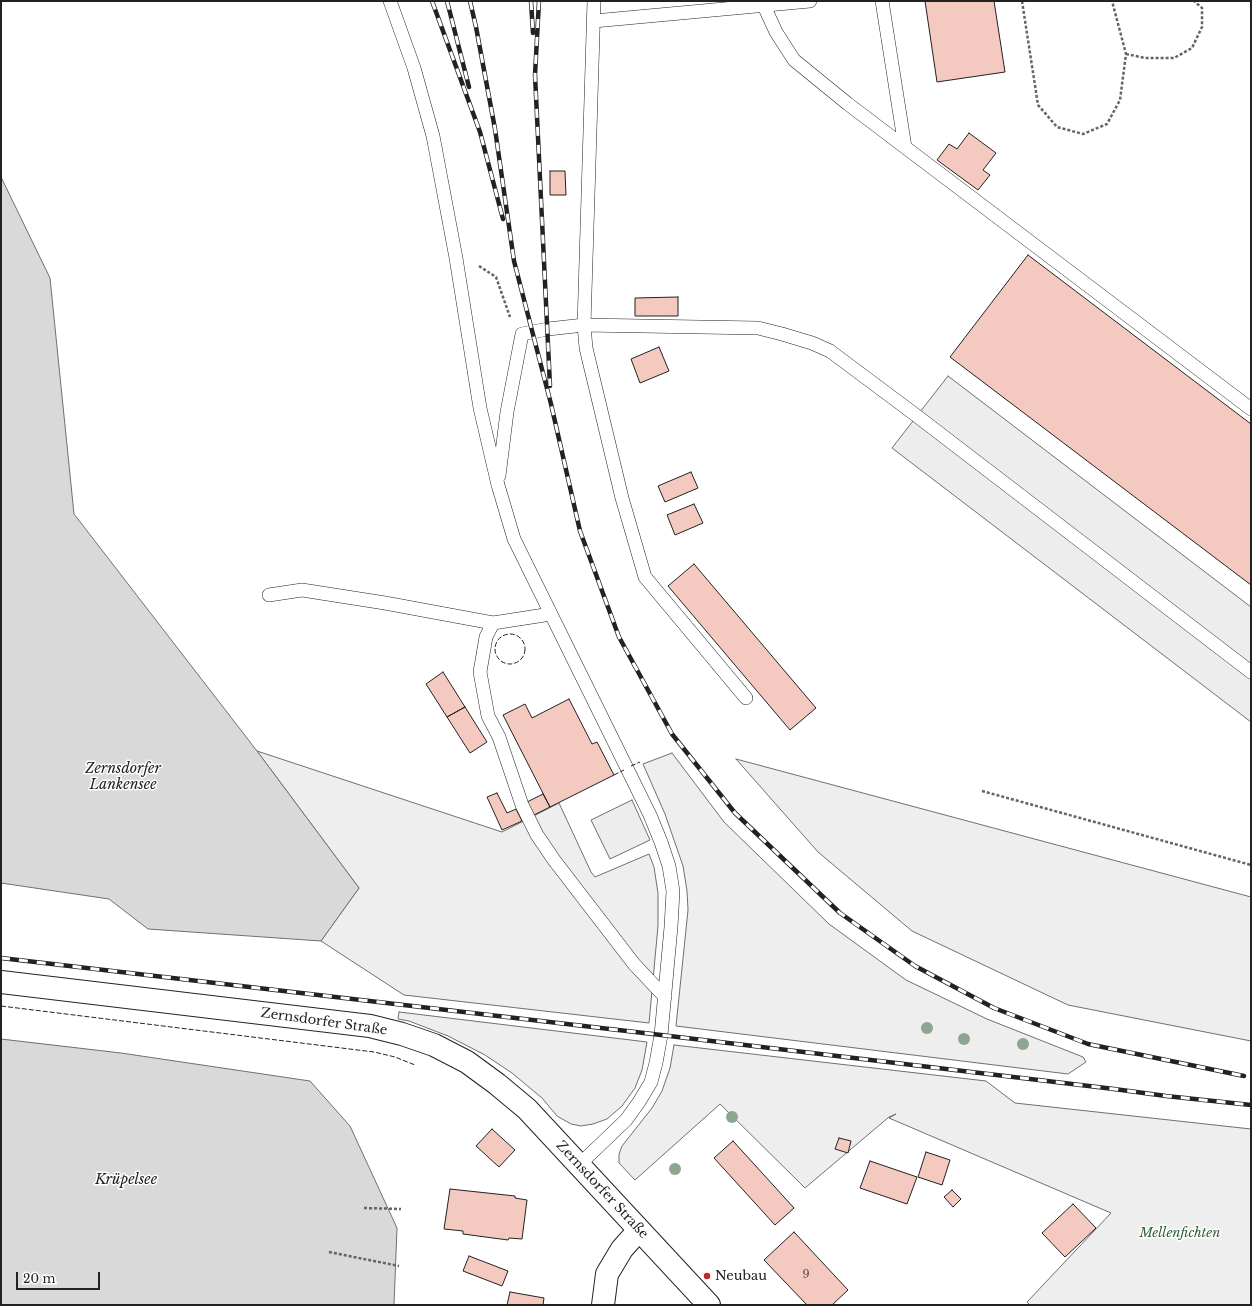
<!DOCTYPE html>
<meta charset="utf-8">
<style>
body{margin:0}
#map{position:relative;width:1252px;height:1306px;overflow:hidden;background:#fff;font-family:"Libre Baskerville",serif}
canvas{display:block}
.frame{position:absolute;inset:0;border:2px solid #222;pointer-events:none}
.scale{position:absolute;left:16px;top:1272px;width:84px;height:18px;box-sizing:border-box;border:2px solid #222;border-top:0;padding-left:5px;font-size:12px;line-height:14px;white-space:nowrap;color:#222;-webkit-text-stroke:3px #fff;paint-order:stroke}
</style>
<div id="map">
<canvas width="1252" height="1306"></canvas>
<div class="frame"></div>
<div class="scale">20 m</div>
</div>
<script>
const ctx = document.querySelector('canvas').getContext('2d');
ctx.lineJoin = 'round';
function paint(path, color) {
  ctx.fillStyle = color;
  ctx.fill(path, 'evenodd');
}
function poly(rows) {
  const path = new Path2D();
  for (const r of rows) {
    if (r.length === 3) {
      path.moveTo(r[0] + r[2], r[1]);
      path.arc(r[0], r[1], r[2], 0, 2 * Math.PI);
      continue;
    }
    path.moveTo(r[0], r[1]);
    for (let i = 2; i < r.length; i += 2) path.lineTo(r[i], r[i + 1]);
  }
  return path;
}
function trace(path, color, width, dash) {
  ctx.strokeStyle = color;
  ctx.lineWidth = width;
  ctx.lineCap = dash ? 'butt' : 'round';
  ctx.setLineDash(dash || []);
  ctx.stroke(path);
}
function write(font, color, halo, rows, align = 'center') {
  ctx.font = font + ' "Libre Baskerville",serif';
  ctx.lineWidth = 3;
  ctx.setLineDash([]);
  ctx.textBaseline = 'middle';
  ctx.strokeStyle = halo;
  ctx.fillStyle = color;
  for (const [text, x, y, turn = 0] of rows) {
    ctx.save();
    ctx.translate(x, y);
    ctx.rotate((+turn || 0) * Math.PI / 180);
    ctx.textAlign = isNaN(turn) ? turn : align;
    if (halo) ctx.strokeText(text, 0, 0);
    ctx.fillText(text, 0, 0);
    ctx.restore();
  }
}
const green = poly([
 [257,751,502,832,559,803,591,872,595,877,649,854,654,867,658,893,658,926,649,1023,404,995,321,941,359,888,257,751],
 [672,753,724,822,829,924,906,980,987,1019,1083,1057,1086,1062,1068,1074,676,1026,688,910,687,891,683,866,665,814,643,764,672,753],
 [736,759,1251,897,1251,1041,1068,1005,912,931,818,852,736,759],
 [399,1012,647,1042,642,1070,635,1088,622,1106,607,1119,593,1124,581,1126,571,1124,557,1116,542,1098,512,1073,485,1055,448,1036,409,1021,398,1019,399,1012],
 [674,1045,986,1081,1015,1103,1251,1129,1251,1305,1030,1305,1027,1302,1111,1213,889,1118,896,1114,889,1117,805,1188,720,1104,635,1180,619,1163,619,1154,622,1146,652,1108,662,1091,670,1068,674,1045]
]);
const parking = poly([
 [948,376,1251,607,1251,722,892,448,948,376],
 [632,800,650,840,610,859,591,820,632,800]
]);
const water = poly([
 [1,177,50,278,74,514,257,751,359,888,321,941,148,929,109,899,1,883,1,177],
 [1,1039,121,1053,310,1081,350,1126,397,1228,394,1305,1,1305,1,1039]
]);
const building = poly([
 [925,1,994,1,1005,72,937,82,925,1],
 [969,133,996,153,983,170,990,175,978,190,937,160,949,144,957,149,969,133],
 [550,171,565,171,566,195,550,195,550,171],
 [1028,255,1251,424,1251,585,950,357,1028,255],
 [678,297,678,316,635,316,635,298,678,297],
 [659,347,669,371,640,383,631,359,659,347],
 [691,472,698,488,665,502,658,486,691,472],
 [694,504,703,523,675,535,667,515,694,504],
 [694,564,816,708,790,730,668,586,694,564],
 [443,672,465,707,447,717,426,684,443,672],
 [569,699,592,744,597,742,614,775,550,807,503,715,525,704,532,718,569,699],
 [465,707,487,742,470,753,447,717,465,707],
 [497,793,507,813,516,809,522,821,502,830,487,797,497,793],
 [543,794,550,807,534,815,527,802,543,794],
 [492,1129,515,1150,499,1167,476,1146,492,1129],
 [839,1138,851,1141,848,1153,835,1149,839,1138],
 [733,1141,794,1208,775,1225,714,1158,733,1141],
 [926,1152,950,1160,942,1185,918,1177,926,1152],
 [870,1161,917,1177,907,1204,860,1188,870,1161],
 [450,1189,515,1196,515,1198,527,1200,522,1239,509,1238,508,1240,463,1234,463,1231,444,1229,450,1189],
 [952,1190,961,1199,953,1207,944,1197,952,1190],
 [1073,1204,1096,1228,1065,1257,1042,1233,1073,1204],
 [794,1232,848,1290,832,1305,807,1305,764,1260,794,1232],
 [469,1256,508,1271,502,1286,463,1271,469,1256],
 [510,1292,544,1298,543,1305,507,1305,510,1292]
]);
const path = poly([
 [1022,1,1038,105,1057,127,1083,134,1107,124,1120,100,1126,54,1112,1],
 [1126,54,1145,58,1174,58,1192,48,1202,27,1202,8,1194,1],
 [479,266,496,277,510,317],
 [982,791,1251,865],
 [364,1208,401,1209],
 [329,1252,399,1266]
]);
const service = poly([
 [390,1,414,68,433,136,456,258,480,408,498,485,514,539,650,815,661,842,669,866,673,891,671,927,661,1035,656,1063,651,1082,639,1102,626,1120,579,1165],
 [594,1,584,325,586,348,622,498,645,577,746,698],
 [882,1,905,147],
 [764,6,776,32,794,60,848,104,1251,409],
 [594,21,810,1],
 [499,476,507,412,522,334,548,329,584,325,758,328,782,334,812,343,830,351,913,413,1251,672],
 [269,595,302,590,385,603,493,623],
 [551,614,493,623,486,637,480,672,488,716,499,737,522,805,537,835,554,860,634,964,665,997]
]);
const minor = poly([
 [603,1305,607,1274,622,1249,639,1230]
]);
const tertiary = poly([
 [1,982,370,1026,402,1034,434,1045,467,1062,497,1084,527,1109,709,1305]
]);
const rail = poly([
 [432,1,480,132,503,219],
 [447,1,469,87],
 [470,1,476,27,495,129,514,261,551,404,580,531,619,637,672,734,735,813,840,913,915,966,994,1008,1088,1044,1244,1076],
 [531,1,533,33],
 [539,1,535,75,550,386],
 [1,958,661,1035,1114,1089,1166,1096,1251,1105]
]);
const fence = poly([
 [510,649,15],
 [631,766,640,762],
 [614,775,624,770],
 [1,1006,374,1052,395,1057,415,1065]
]);
const trees = [
 [927,1028],
 [964,1039],
 [1023,1044],
 [732,1117],
 [675,1169]
];
const markers = [
 [707,1276,4,"#c62828"]
];
const numberNames = [
 ["9",806,1275]
];
const streetNames = [
 ["Zernsdorfer Straße",324,1022,8],
 ["Zernsdorfer Straße",602,1190,47]
];
const parkNames = [
 ["Mellenfichten",1180,1233]
];
const poiNames = [
 ["Neubau",715,1276]
];
const waterNames = [
 ["Zernsdorfer",123,769],
 ["Lankensee",123,785],
 ["Krüpelsee",126,1180]
];
paint(green, '#eee');
trace(green, '#6f6f6f', 1);
paint(parking, '#ededed');
trace(parking, '#6f6f6f', 1);
paint(water, '#d9d9d9');
trace(water, '#6f6f6f', 1);
paint(building, '#f3c9c0');
trace(building, '#222', 1);
trace(service, '#222', 14);
trace(minor, '#222', 24);
trace(tertiary, '#222', 24);
trace(path, '#646464', 2.5, [3, 2]);
trace(service, '#fff', 13);
trace(minor, '#fff', 22);
trace(tertiary, '#fff', 22);
trace(rail, '#222', 4.5);
trace(rail, '#fff', 3, [9]);
trace(fence, '#222', 1, [5, 2]);
ctx.fillStyle = '#8da692';
for (const [x, y] of trees) {
  ctx.beginPath();
  ctx.arc(x, y, 6, 0, 2 * Math.PI);
  ctx.fill();
}
for (const [x, y, r, color] of markers) {
  const dot = new Path2D();
  dot.arc(x, y, r, 0, 2 * Math.PI);
  ctx.fillStyle = color;
  ctx.fill(dot);
  trace(dot, '#fff', 1.5);
}
write('11px', '#564c4a', null, numberNames);
write('13px', '#222', '#fff', streetNames);
write('italic 13px', '#2f5e38', '#fff', parkNames);
write('13px', '#222', '#fff', poiNames, 'left');
write('italic 14px', '#222', '#fff', waterNames);
</script>
